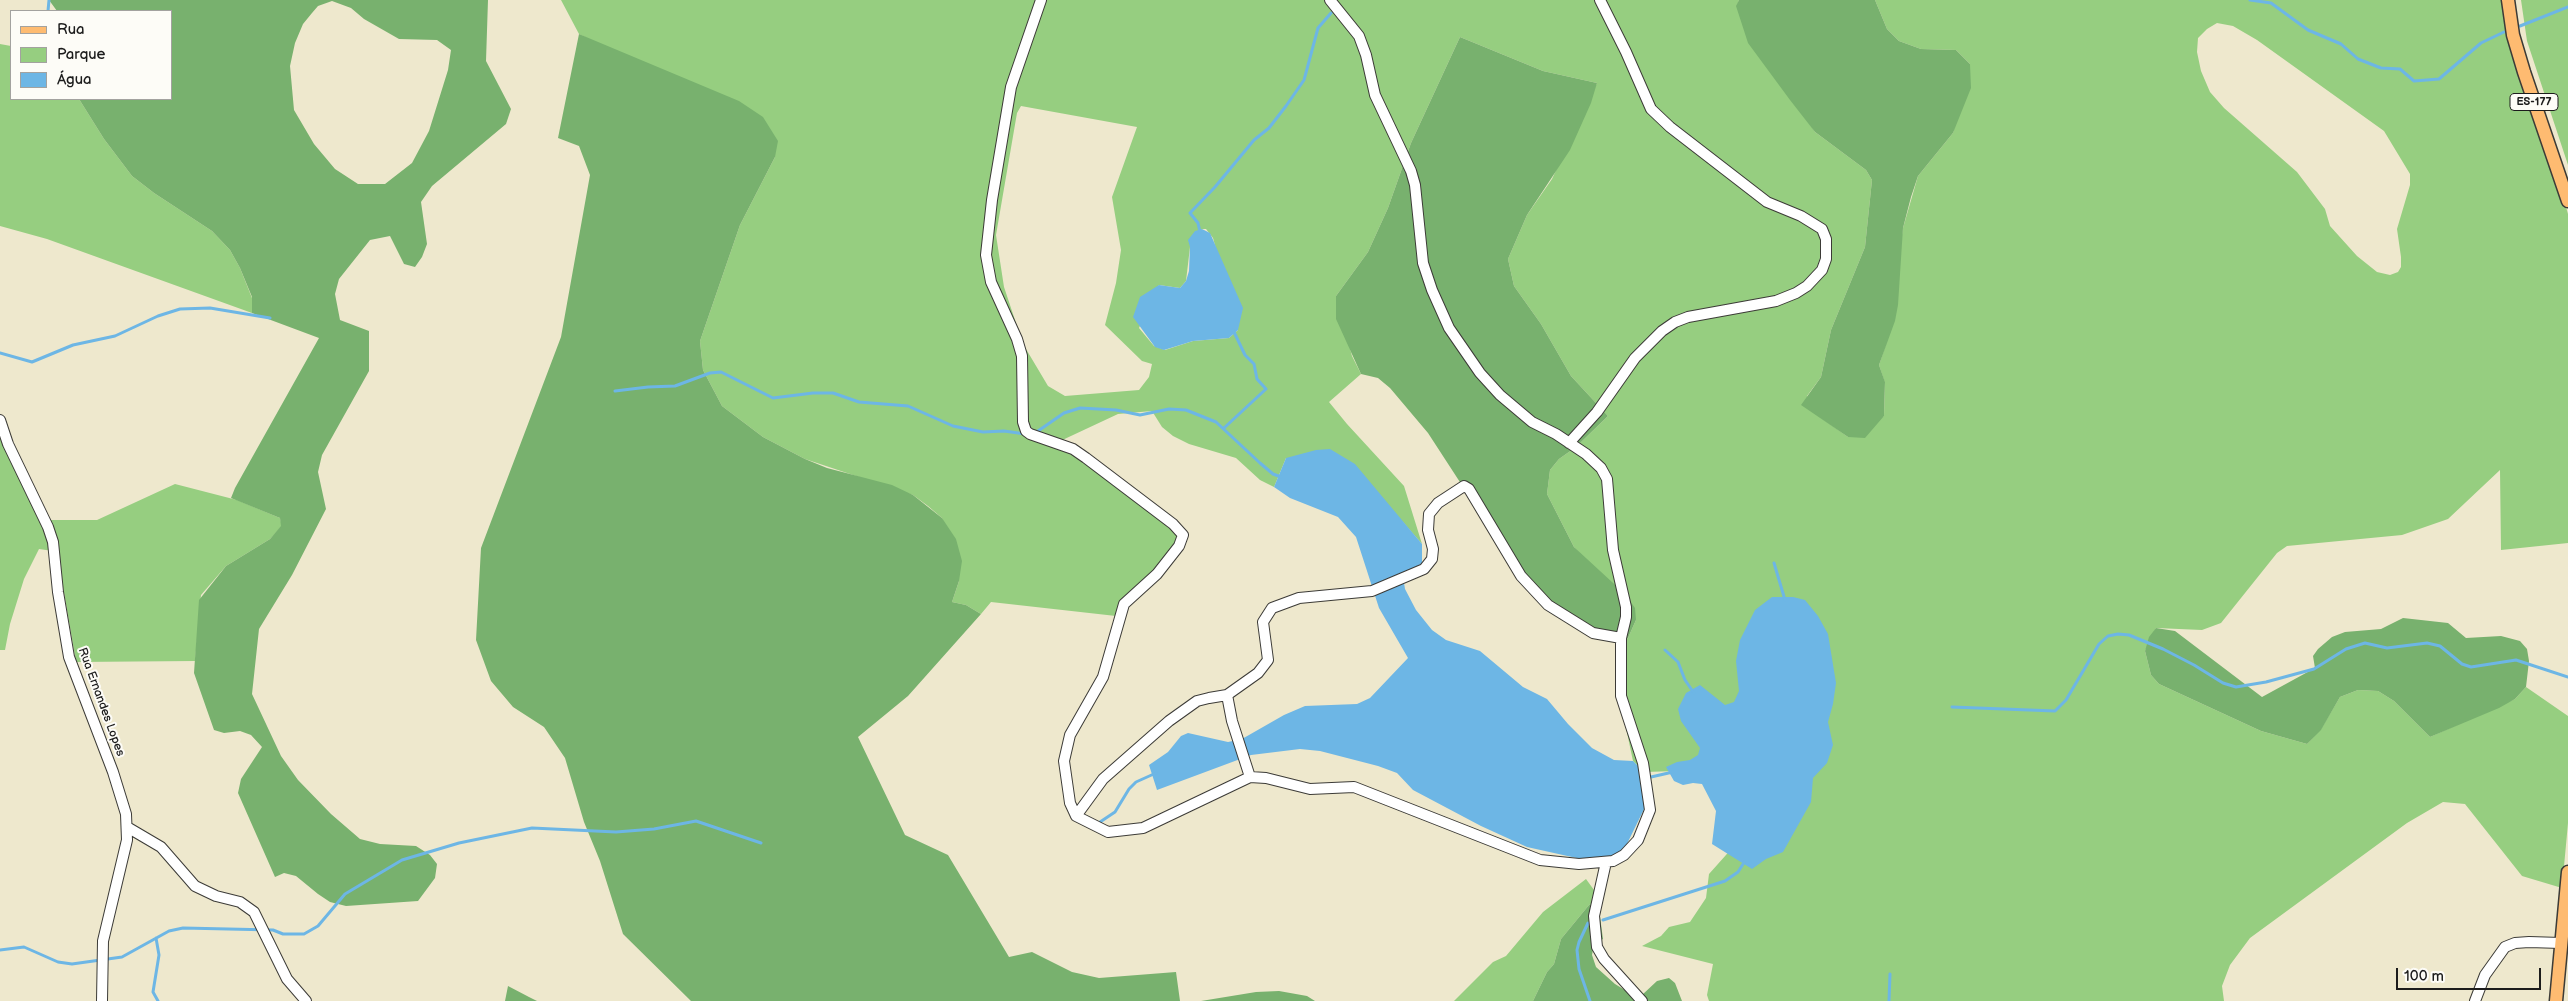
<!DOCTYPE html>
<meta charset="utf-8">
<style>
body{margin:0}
#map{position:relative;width:2568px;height:1001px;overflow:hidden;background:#eee8cd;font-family:"Balsamiq Sans",sans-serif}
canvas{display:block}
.legend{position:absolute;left:10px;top:10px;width:162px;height:90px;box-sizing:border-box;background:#fdfcf7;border:1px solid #a3a29f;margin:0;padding:6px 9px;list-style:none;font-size:15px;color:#1c1c1c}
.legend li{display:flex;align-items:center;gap:10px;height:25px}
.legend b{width:25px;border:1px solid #a3a29f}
.scale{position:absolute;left:2396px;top:968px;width:145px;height:22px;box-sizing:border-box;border:2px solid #1c1c1c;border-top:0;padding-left:6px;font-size:15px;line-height:18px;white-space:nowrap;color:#1c1c1c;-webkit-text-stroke:4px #fdfcf7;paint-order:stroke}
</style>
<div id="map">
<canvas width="2568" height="1001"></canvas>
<ul class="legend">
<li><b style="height:6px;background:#febb71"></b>Rua</li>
<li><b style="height:14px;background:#96ce80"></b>Parque</li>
<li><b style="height:14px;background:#6db6e5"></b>Água</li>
</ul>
<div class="scale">100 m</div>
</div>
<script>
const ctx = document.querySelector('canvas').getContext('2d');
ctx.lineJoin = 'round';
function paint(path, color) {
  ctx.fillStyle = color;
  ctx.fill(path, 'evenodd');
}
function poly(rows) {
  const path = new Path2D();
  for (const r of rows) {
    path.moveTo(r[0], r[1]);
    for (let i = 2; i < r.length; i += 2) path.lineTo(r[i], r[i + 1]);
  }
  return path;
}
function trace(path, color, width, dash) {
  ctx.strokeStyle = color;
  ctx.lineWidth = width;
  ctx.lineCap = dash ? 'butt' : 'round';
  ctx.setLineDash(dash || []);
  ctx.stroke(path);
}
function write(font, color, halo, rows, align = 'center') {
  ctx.font = font + ' "Balsamiq Sans",sans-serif';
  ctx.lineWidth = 4;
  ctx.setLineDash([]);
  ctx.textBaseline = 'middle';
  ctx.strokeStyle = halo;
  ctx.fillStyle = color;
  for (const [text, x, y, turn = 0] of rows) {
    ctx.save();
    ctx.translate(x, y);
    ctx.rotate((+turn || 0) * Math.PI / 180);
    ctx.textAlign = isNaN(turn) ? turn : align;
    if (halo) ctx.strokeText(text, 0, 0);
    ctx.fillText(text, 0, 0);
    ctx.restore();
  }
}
const green = poly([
 [561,0,1739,0,1737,6,1815,132,1866,170,1872,180,1865,247,1831,330,1821,377,1807,396,1809,409,1848,437,1884,416,1885,383,1879,365,1886,344,1903,228,1918,176,1953,133,1970,64,1956,50,1921,49,1899,41,1887,29,1875,0,2506,0,2568,214,2568,543,2501,550,2500,470,2448,519,2402,535,2287,546,2277,553,2221,623,2202,630,2156,628,2145,651,2151,675,2159,684,2261,731,2307,744,2321,729,2340,697,2358,690,2378,691,2394,701,2430,737,2515,699,2526,687,2568,716,2568,823,2562,888,2522,876,2465,804,2443,802,2407,823,2250,938,2230,965,2222,986,2224,1001,1709,1001,1707,995,1713,964,1642,946,1661,936,1669,927,1690,922,1706,898,1709,874,1734,846,1711,770,1644,772,1633,761,1622,709,1619,644,1628,638,1636,620,1574,547,1547,494,1550,470,1559,459,1576,447,1608,416,1571,376,1541,324,1514,286,1508,259,1527,215,1552,179,1597,83,1543,71,1460,37,1411,143,1388,208,1368,252,1336,296,1352,356,1361,374,1329,402,1347,424,1404,486,1422,544,1402,521,1286,458,1274,487,1260,480,1236,458,1189,444,1173,436,1162,427,1152,411,1118,414,1056,443,1165,518,1184,544,1116,616,991,602,981,614,966,605,952,602,959,581,942,518,928,506,913,495,805,459,763,437,722,406,703,370,700,341,740,225,775,157,598,44,579,34],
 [2217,23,2233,26,2257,40,2384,131,2410,174,2410,185,2397,229,2401,257,2401,267,2398,272,2390,275,2377,272,2357,256,2330,226,2325,209,2297,172,2224,108,2210,92,2201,71,2197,52,2198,38,2207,29],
 [1021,106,1137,127,1112,197,1121,250,1116,283,1105,325,1142,361,1152,364,1149,377,1139,390,1065,396,1048,386,1023,344,1004,287,996,235,1017,113],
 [1202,229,1206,229,1213,238,1238,330,1229,338,1193,341,1165,350,1154,346,1139,328,1159,285,1180,288,1186,281,1190,247],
 [2521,0,2568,0,2568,165,2527,41],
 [0,44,11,46,11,99,79,99,104,139,132,176,154,193,212,231,230,250,240,268,252,298,252,313,47,239,0,226],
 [0,439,4,440,49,520,97,520,175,484,237,500,280,518,282,526,270,539,226,566,201,595,195,661,76,662,62,581,53,551,39,549,24,579,10,624,5,650,0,650],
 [1586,879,1602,901,1589,905,1561,939,1554,964,1547,972,1533,1001,1454,1001,1493,962,1506,956,1543,912]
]);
const forest = poly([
 [49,0,488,0,486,61,511,109,506,124,432,186,421,202,427,244,422,257,415,267,404,264,390,236,370,240,339,279,335,294,340,320,369,331,369,371,322,455,318,472,326,509,292,575,259,629,252,694,281,756,298,780,331,814,360,839,380,844,416,846,430,855,437,864,435,878,418,901,346,906,330,902,318,894,296,876,284,873,275,877,238,793,241,779,262,747,251,735,240,731,224,733,214,730,194,673,199,600,226,566,270,539,281,526,280,518,231,498,235,488,319,338,252,313,252,297,240,268,230,250,212,231,154,193,132,176,104,139,79,99,171,99,171,11,57,11],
 [332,1,351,8,364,19,399,39,437,40,451,50,448,70,429,131,412,163,385,184,358,184,335,169,314,144,294,110,290,66,295,43,303,24,312,13,318,6],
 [1739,0,1875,0,1887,29,1899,41,1921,49,1956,50,1970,64,1971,88,1953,133,1918,176,1911,197,1903,228,1898,305,1895,321,1879,365,1885,382,1884,416,1865,438,1848,437,1801,405,1821,377,1831,330,1865,247,1872,180,1866,170,1815,132,1790,100,1748,43,1736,6],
 [579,34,739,101,763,117,778,141,775,157,740,225,700,341,703,370,722,406,763,437,805,459,827,468,892,485,913,495,942,518,956,539,962,561,959,581,952,602,966,605,981,614,908,696,858,737,905,835,948,855,1009,957,1032,952,1072,972,1099,978,1176,972,1180,1001,691,1001,623,934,600,861,584,822,565,758,544,727,513,707,491,681,476,640,481,548,561,337,590,175,579,146,558,138],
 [1460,37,1543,71,1597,83,1591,103,1570,150,1527,215,1508,259,1514,286,1541,324,1571,376,1608,416,1576,447,1559,459,1550,470,1547,494,1574,547,1625,594,1635,608,1636,620,1628,638,1619,644,1585,633,1541,598,1508,556,1428,433,1390,388,1378,378,1361,374,1336,319,1336,296,1368,252,1388,208,1411,143],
 [2403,618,2448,623,2466,638,2501,636,2520,641,2527,649,2529,661,2526,687,2515,699,2499,708,2430,737,2394,701,2378,691,2358,690,2340,697,2321,730,2307,744,2261,731,2159,684,2151,675,2145,651,2149,637,2156,628,2175,631,2262,697,2315,668,2313,656,2318,649,2332,637,2345,632,2381,629],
 [1598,902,1603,939,1594,944,1592,955,1596,967,1615,984,1633,995,1642,995,1657,981,1669,978,1675,983,1682,1001,1533,1001,1547,972,1554,964,1561,939,1589,905],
 [508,986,529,997,537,1001,505,1001],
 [1279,991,1307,996,1315,1001,1201,1001,1256,992]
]);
const water = poly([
 [1202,229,1210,233,1243,308,1238,330,1229,338,1193,341,1164,350,1155,347,1133,317,1140,297,1159,285,1180,288,1186,281,1189,271,1190,247,1188,240,1195,231],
 [1330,449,1355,464,1422,544,1422,563,1403,577,1405,589,1416,610,1432,630,1446,640,1480,651,1523,687,1547,699,1568,724,1592,748,1614,760,1633,761,1641,769,1647,803,1625,848,1610,858,1581,859,1527,847,1481,826,1413,790,1397,773,1378,766,1320,751,1300,749,1251,755,1157,790,1149,765,1168,752,1181,736,1188,733,1228,742,1242,739,1284,715,1305,706,1357,704,1370,698,1408,658,1379,608,1356,537,1338,517,1290,498,1274,487,1286,458,1316,450],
 [1772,597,1793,597,1805,600,1818,616,1828,634,1836,683,1833,704,1828,722,1833,745,1827,763,1813,778,1811,802,1783,852,1766,859,1752,869,1712,844,1716,811,1702,784,1693,783,1683,785,1674,781,1666,767,1677,762,1690,760,1698,755,1700,748,1681,721,1678,709,1686,693,1700,685,1725,705,1734,702,1739,691,1736,661,1740,640,1755,610]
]);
const stream = poly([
 [2250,0,2271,3,2308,30,2341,44,2358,59,2381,68,2400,69,2414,81,2439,79,2481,43,2504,32],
 [48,11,49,0],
 [2520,26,2568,7],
 [1200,232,1198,223,1190,213,1215,187,1254,140,1269,128,1286,106,1304,80,1318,28,1331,13],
 [0,353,32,362,73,345,115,336,158,316,180,309,210,308,270,318],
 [615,391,648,387,675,386,710,373,721,372,773,398,813,393,833,393,859,402,908,406,953,426,983,432,1004,431,1025,434],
 [1224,428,1266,389,1257,379,1254,364,1245,355,1233,330],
 [1038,431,1064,413,1080,408,1116,410,1140,415,1169,409,1186,410,1216,422,1260,463,1273,474,1281,477],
 [1774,563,1785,600],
 [1665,650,1678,662,1685,680,1694,693],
 [1952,707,2055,711,2066,700,2099,644,2108,636,2118,634,2129,635,2163,649,2194,665,2223,683,2236,687,2266,682,2314,669,2346,649,2365,643,2387,648,2427,643,2440,646,2462,664,2471,667,2516,660,2568,677],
 [1651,777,1673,772],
 [1097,824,1115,812,1129,789,1136,782,1156,773],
 [1603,920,1725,881,1738,872,1745,861],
 [1588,923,1579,942,1577,950,1579,969,1590,1001],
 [156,938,159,955,153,992,158,1001],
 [0,950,24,947,58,962,72,964,122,957,169,931,183,928,273,930,283,934,304,934,318,926,345,894,402,860,459,843,532,828,616,832,654,829,696,821,761,843],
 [1889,1001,1890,974]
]);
const minor = poly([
 [1041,0,1011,87,992,200,986,255,991,282,1017,339,1022,356,1023,422,1026,431,1030,434,1073,449,1086,458,1173,524,1183,535,1179,546,1157,574,1124,604,1103,677,1070,735,1064,761,1070,803,1076,816,1108,832,1143,828,1250,777,1266,778,1310,789,1354,787,1540,860,1579,864,1613,861,1624,855,1638,840,1650,810,1643,763,1621,696,1621,638,1626,617,1626,607,1613,550,1607,479,1601,468,1586,454,1556,434,1532,422,1500,395,1480,373,1449,328,1432,290,1423,263,1415,185,1411,171,1375,95,1366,55,1359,36,1330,0],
 [0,420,8,444,48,527,53,542,58,592,69,657,113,772,126,814,127,840,103,941,102,1001],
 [1569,443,1597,412,1635,358,1662,331,1675,322,1688,317,1776,301,1796,293,1807,286,1822,270,1826,259,1826,239,1822,229,1801,216,1767,202,1670,127,1651,109,1626,52,1600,0],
 [1227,695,1258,673,1268,660,1263,622,1272,608,1299,598,1372,591,1424,569,1432,559,1433,549,1428,530,1429,514,1438,503,1464,486,1469,489,1521,576,1548,605,1593,633,1621,638],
 [1076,816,1103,779,1169,721,1197,701,1209,698,1227,695,1232,721,1250,777],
 [127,827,161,847,195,886,216,896,240,902,254,912,287,979,306,1001],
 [1606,862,1594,916,1597,947,1604,959,1642,1001],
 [2475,1001,2485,975,2505,947,2515,943,2529,942,2561,943]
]);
const major = poly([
 [2508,0,2513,35,2524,72,2568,201],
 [2556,1001,2568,872]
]);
const shields = [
 [2534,102,48]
];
const shieldNames = [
 ["ES-177",2534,102]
];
const streetNames = [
 ["Rua Ernandes Lopes",101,702,70]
];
paint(green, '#96ce80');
paint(forest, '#78b16e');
paint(water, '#6db6e5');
trace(stream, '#6db6e5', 3);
trace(minor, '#3c3b37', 12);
trace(major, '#3c3b37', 15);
trace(minor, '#fff', 10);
trace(major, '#febb71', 12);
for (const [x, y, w] of shields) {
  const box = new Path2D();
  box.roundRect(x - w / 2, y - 8.5, w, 17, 4);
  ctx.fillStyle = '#fdfcf7';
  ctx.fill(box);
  trace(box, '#1c1c1c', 1);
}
write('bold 11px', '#1c1c1c', null, shieldNames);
write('12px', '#1c1c1c', '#fdfcf7', streetNames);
</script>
